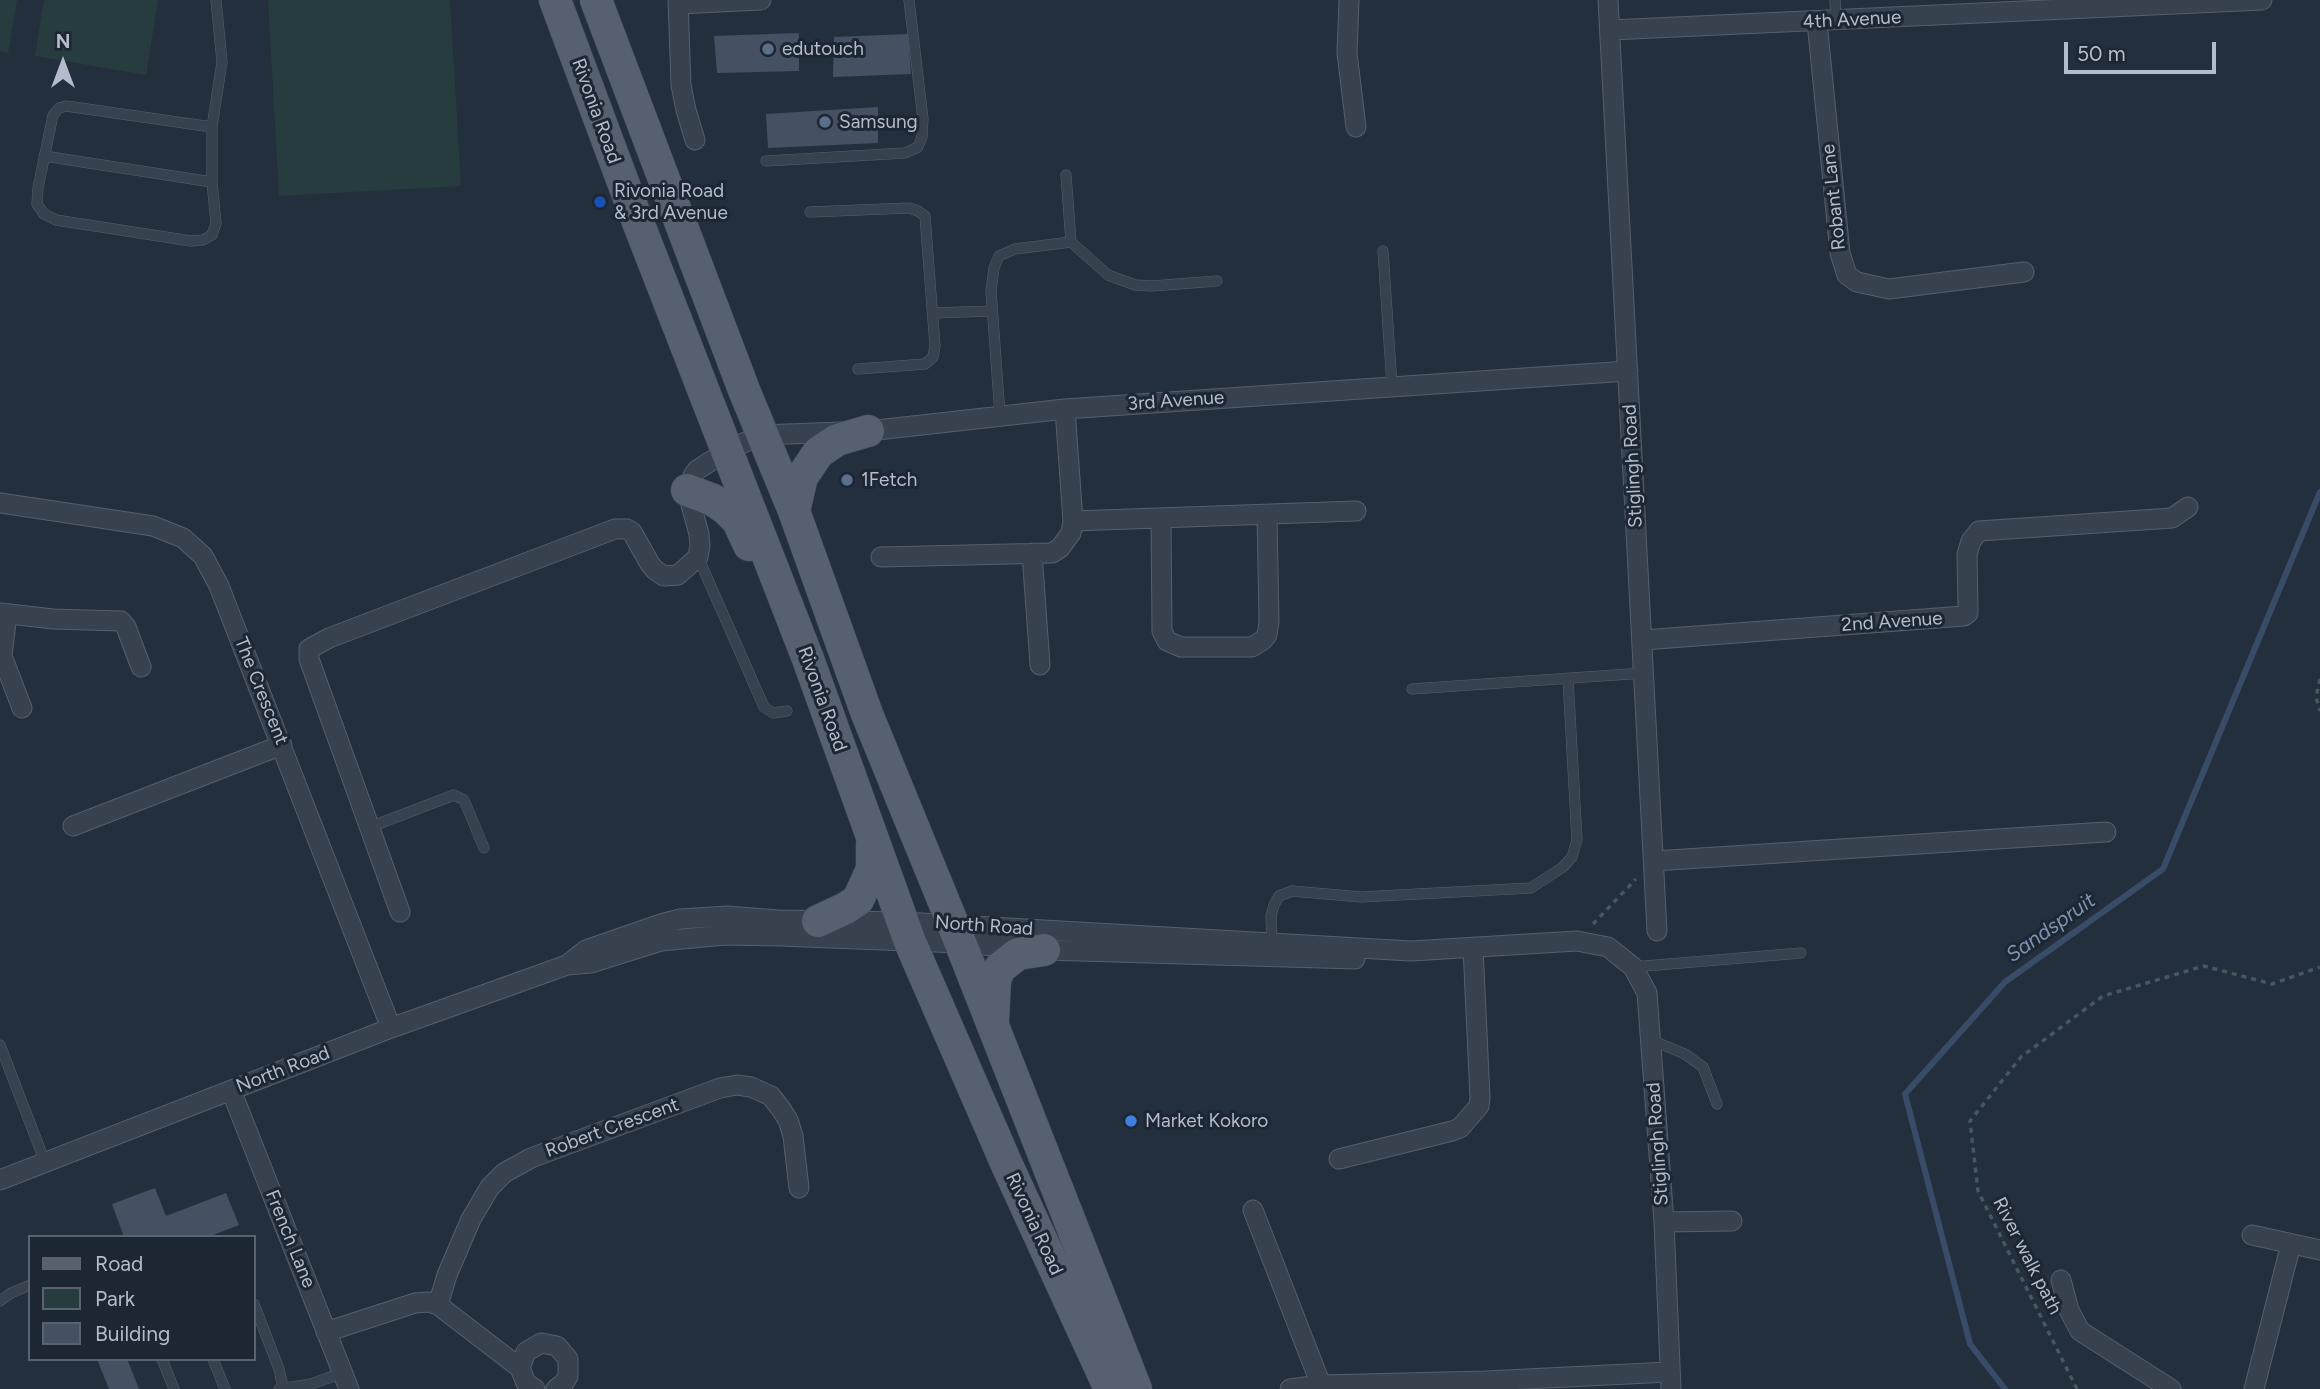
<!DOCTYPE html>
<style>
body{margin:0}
#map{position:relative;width:2320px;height:1389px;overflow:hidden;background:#242f3e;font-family:Figtree,sans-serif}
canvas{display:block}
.legend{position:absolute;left:28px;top:1235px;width:228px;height:126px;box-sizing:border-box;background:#1d2633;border:2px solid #59626f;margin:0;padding:9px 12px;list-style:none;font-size:21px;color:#b4bcc9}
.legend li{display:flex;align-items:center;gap:14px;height:35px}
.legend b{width:35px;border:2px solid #59626f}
.north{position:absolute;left:28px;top:28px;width:70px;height:70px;-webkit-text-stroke:5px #1d2633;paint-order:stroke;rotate:0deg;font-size:19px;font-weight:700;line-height:28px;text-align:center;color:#b4bcc9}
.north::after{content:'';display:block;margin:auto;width:24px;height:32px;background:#b4bcc9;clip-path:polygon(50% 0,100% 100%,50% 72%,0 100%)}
.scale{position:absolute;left:2064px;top:42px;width:152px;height:32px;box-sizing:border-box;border:4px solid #b4bcc9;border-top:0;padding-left:9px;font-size:21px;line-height:24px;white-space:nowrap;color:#b4bcc9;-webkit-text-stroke:5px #1d2633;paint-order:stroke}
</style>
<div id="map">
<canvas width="2320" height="1389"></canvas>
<ul class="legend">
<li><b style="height:9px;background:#56606e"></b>Road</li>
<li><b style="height:19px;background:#263c3f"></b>Park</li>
<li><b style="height:19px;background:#455162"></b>Building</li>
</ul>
<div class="north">N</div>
<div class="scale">50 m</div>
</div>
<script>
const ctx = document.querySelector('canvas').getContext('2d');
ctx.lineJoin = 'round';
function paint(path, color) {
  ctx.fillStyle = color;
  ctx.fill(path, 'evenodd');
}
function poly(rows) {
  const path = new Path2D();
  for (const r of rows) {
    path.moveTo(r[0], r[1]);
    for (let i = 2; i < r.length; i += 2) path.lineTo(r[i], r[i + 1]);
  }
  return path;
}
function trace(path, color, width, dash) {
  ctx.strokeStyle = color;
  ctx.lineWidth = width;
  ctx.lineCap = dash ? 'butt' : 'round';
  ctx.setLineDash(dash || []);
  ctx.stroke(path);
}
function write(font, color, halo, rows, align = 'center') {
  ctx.font = font + ' Figtree,sans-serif';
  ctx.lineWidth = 6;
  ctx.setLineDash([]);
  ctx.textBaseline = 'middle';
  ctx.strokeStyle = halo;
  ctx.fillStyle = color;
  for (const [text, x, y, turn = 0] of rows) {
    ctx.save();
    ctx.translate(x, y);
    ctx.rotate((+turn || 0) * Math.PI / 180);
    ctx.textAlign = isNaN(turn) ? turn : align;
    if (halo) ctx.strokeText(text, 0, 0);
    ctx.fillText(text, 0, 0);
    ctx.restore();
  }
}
const green = poly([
 [0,0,17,0,8,53,0,51],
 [44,0,158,0,146,75,35,56],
 [268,0,450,0,461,186,279,196]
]);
const stream = poly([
 [2005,1389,1970,1344,1905,1094,2005,982,2163,869,2320,492]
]);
const building = poly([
 [799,33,799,71,717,73,714,36],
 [908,34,911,74,833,77,834,37],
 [878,107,878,143,768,148,766,114],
 [155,1188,166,1216,226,1193,239,1225,208,1237,124,1237,112,1204],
 [97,1359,127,1359,139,1389,109,1389]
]);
const path = poly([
 [2320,679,2316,697,2320,711],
 [1593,924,1636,879],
 [2077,1389,1978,1191,1970,1121,2021,1057,2103,996,2204,966,2272,984,2320,967]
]);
const service = poly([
 [1835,0,1836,20],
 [212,127,66,106,59,108,53,115,38,188,37,204,44,214,56,220,191,241,203,240,212,235,216,223,212,182,212,127,222,62,216,0],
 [44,156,212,182],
 [766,161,905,153,918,147,922,137,923,119,909,0],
 [1066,175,1071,242],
 [810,212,909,208,918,211,925,216,935,346,933,357,925,364,858,369],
 [1383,251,1392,386],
 [933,313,992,311],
 [1000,415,991,291,994,268,999,256,1015,249,1071,242,1108,275,1135,285,1152,286,1217,281],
 [698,557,764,707,773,713,787,711],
 [1412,689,1644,673],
 [370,827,454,795,464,800,484,848],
 [1272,943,1271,916,1274,905,1279,896,1292,891,1361,897,1531,888,1563,867,1572,857,1577,840,1568,679],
 [1633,967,1801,953],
 [1651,1040,1685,1054,1703,1067,1717,1104],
 [0,1045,45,1162],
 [0,1301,11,1293,30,1285],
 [254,1304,279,1369,283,1388],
 [162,1359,174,1389],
 [213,1359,225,1389],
 [279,1389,311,1384,342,1373]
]);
const minor = poly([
 [678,0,681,85,686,110,695,140],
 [1349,0,1347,53,1356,127],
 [1608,0,1657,931],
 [678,4,761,0],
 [1817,22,1840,253,1847,275,1857,282,1889,289,2024,272],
 [1610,30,2262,0],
 [0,503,153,526,183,538,203,556,219,586,391,1028],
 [1161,519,1162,631,1167,641,1181,647,1252,647,1263,640,1267,635,1269,622,1267,515],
 [1073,521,1356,511],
 [1032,553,1040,665],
 [881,557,1052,553,1060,548,1071,533,1073,521,1065,409],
 [0,613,53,619,121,621,126,627,141,667],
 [7,614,2,656,22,708],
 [1643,640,1964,616,1968,613,1968,608,1967,554,1971,541,1979,531,2172,518,2188,507],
 [73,826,282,745],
 [1654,861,2106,832],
 [400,912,309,659,309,649,329,638,615,529,627,529,632,532,650,564,655,570,664,576,678,575,698,557,700,546,699,534,687,490,694,474,697,470,728,450,761,435,868,431,1065,409,1628,371],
 [567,965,586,950,661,924,680,919,727,916,778,920,903,922,1411,951,1577,941,1608,947,1633,967,1647,993,1664,1222,1671,1389],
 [231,1090,349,1389],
 [1339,1159,1452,1131,1460,1128,1479,1106,1480,1098,1473,947],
 [0,1180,391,1028,567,965,591,963,661,941,725,935,779,936,959,943,1044,950,1355,959],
 [1253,1210,1321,1385],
 [1664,1222,1732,1221],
 [2252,1235,2320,1250],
 [2061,1280,2069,1310,2080,1331,2171,1389],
 [438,1305,447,1275,471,1219,490,1187,504,1173,531,1158,720,1088,737,1085,751,1087,771,1096,781,1109,788,1120,793,1136,799,1188],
 [326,1332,415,1303,429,1302,438,1305,520,1368],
 [535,1389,526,1383,520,1368,526,1352,541,1343,557,1346,568,1359,568,1376,564,1383,556,1389],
 [1290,1389,1321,1385,1486,1381,1669,1372],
 [2254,1389,2291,1244]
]);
const primary = poly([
 [555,0,636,217,808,659,910,942,1007,1165,1110,1389],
 [596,0,744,390,794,511,867,714,953,924,1136,1389],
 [687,490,713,500,726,509,738,521,749,545],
 [794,511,802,477,818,453,837,440,868,431],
 [818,921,846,908,858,900,872,869,872,844],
 [993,1021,995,980,1000,968,1018,954,1044,950]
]);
const markers = [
 [768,49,7,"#5c6f8a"],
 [825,122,7,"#5c6f8a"],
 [600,202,7,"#1a4fb4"],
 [847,480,7,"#5c6f8a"],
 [1131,1121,7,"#3f7fe0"]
];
const streetNames = [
 ["4th Avenue",1852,20,-3],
 ["Rivonia Road",596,111,70],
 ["Robant Lane",1834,197,-96],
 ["3rd Avenue",1176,401,-4],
 ["Stiglingh Road",1633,466,-93],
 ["2nd Avenue",1892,622,-4],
 ["The Crescent",261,691,68],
 ["Rivonia Road",822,699,70],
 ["North Road",984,926,4],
 ["North Road",283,1070,-21],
 ["Robert Crescent",612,1128,-20],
 ["Stiglingh Road",1658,1144,-94],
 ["Rivonia Road",1034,1224,65],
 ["French Lane",290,1239,68],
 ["River walk path",2027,1256,63]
];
const poiNames = [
 ["edutouch",782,49],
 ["Samsung",839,122],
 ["Rivonia Road",614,191],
 ["& 3rd Avenue",614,213],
 ["1Fetch",861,480],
 ["Market Kokoro",1145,1121]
];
const waterNames = [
 ["Sandspruit",2051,928,-35]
];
paint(green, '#263c3f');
trace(stream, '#394c67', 6);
paint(building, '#455162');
trace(service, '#565f6c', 11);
trace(minor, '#565f6c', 21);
trace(primary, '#414a57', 33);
trace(path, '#44595c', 3.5, [5, 5]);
trace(service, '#38414e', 10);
trace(minor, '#38414e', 19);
trace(primary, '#56606e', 32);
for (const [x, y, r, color] of markers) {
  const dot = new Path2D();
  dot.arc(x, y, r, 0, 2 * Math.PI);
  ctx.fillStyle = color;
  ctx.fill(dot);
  trace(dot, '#1d2633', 2.5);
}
write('19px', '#b4bcc9', '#1d2633', streetNames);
write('19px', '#b4bcc9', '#1d2633', poiNames, 'left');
write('italic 21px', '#7c92b1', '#1d2633', waterNames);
</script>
